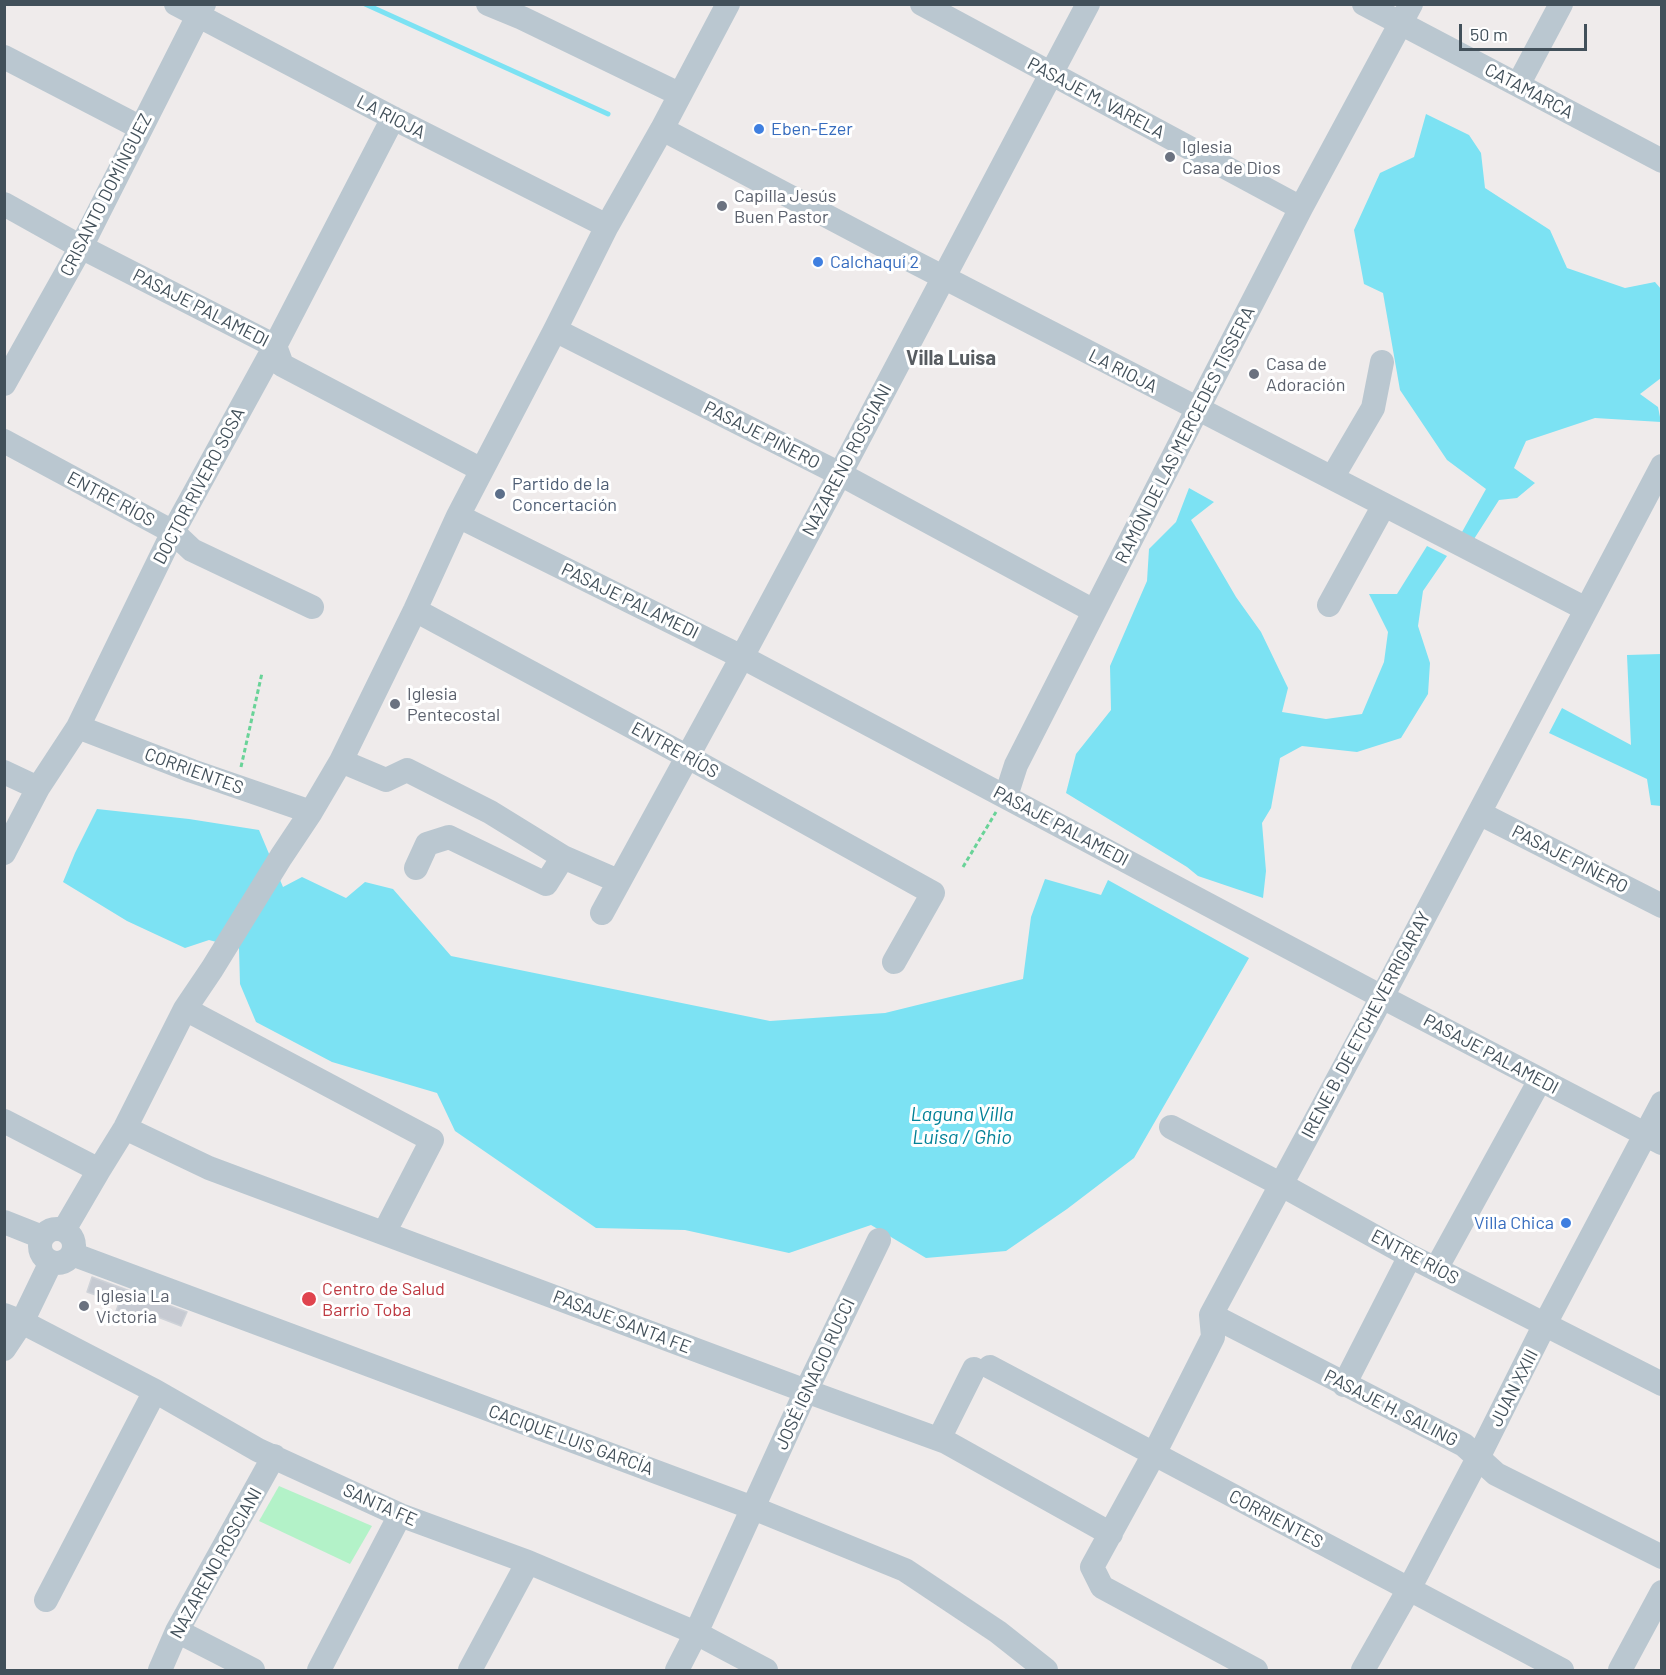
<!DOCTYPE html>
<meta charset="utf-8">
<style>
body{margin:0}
#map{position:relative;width:1666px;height:1675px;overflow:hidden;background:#efebeb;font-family:Barlow,sans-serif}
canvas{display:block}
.frame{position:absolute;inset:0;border:6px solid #42505a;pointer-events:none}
.scale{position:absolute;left:1459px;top:24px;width:128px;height:27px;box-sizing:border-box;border:3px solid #42505a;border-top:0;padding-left:8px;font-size:18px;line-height:21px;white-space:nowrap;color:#42505a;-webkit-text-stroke:4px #fff;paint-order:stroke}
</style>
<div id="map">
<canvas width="1666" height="1675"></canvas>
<div class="frame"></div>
<div class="scale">50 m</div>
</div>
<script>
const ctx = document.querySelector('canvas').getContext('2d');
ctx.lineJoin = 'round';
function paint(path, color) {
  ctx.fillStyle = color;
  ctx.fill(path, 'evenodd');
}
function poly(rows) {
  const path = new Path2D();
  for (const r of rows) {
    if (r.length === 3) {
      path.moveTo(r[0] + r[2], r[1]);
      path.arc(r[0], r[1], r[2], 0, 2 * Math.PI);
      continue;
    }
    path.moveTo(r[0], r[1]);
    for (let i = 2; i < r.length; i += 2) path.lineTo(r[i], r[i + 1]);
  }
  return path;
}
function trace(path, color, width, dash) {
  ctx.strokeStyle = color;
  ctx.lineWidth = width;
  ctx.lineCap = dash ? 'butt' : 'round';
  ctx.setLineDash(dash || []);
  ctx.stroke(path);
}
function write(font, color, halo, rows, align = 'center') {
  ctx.font = font + ' Barlow,sans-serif';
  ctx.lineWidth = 6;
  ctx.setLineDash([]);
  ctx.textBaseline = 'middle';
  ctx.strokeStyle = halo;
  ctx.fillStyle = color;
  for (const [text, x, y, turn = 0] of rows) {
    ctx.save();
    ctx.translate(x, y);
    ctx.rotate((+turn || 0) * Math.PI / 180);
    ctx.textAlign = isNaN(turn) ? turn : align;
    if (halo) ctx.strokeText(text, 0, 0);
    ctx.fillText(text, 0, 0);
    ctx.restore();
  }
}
const green = poly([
 [279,1486,372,1526,350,1564,259,1521]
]);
const water = poly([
 [1426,114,1469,135,1481,153,1485,188,1550,230,1567,268,1625,288,1655,282,1661,289,1661,378,1640,394,1658,407,1661,422,1595,418,1526,441,1514,468,1535,483,1517,498,1499,500,1474,539,1462,532,1486,489,1447,460,1400,390,1383,293,1364,284,1354,230,1380,173,1414,157],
 [1189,488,1214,502,1191,520,1236,597,1261,632,1288,688,1282,712,1326,719,1362,714,1384,662,1388,632,1369,594,1397,594,1427,546,1447,556,1423,591,1418,626,1430,663,1428,694,1401,738,1357,752,1302,746,1280,758,1271,808,1262,823,1266,871,1263,898,1198,876,1187,867,1066,793,1076,754,1111,710,1110,666,1147,581,1149,549,1176,522],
 [1661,654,1662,654,1661,806,1651,805,1647,779,1549,733,1562,708,1631,745,1627,655],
 [97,809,189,819,259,830,283,887,302,877,346,898,365,882,393,889,451,956,770,1021,885,1013,1023,979,1031,917,1045,879,1101,895,1108,880,1249,958,1134,1158,1067,1209,1006,1251,926,1258,871,1225,789,1253,685,1230,596,1228,455,1131,437,1093,332,1062,256,1022,240,984,239,948,209,940,185,948,127,921,63,882,75,853]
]);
const stream = poly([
 [365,4,608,114]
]);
const building = poly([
 [92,1277,187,1312,181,1326,145,1312,140,1324,115,1314,119,1303,87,1292,92,1277]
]);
const path = poly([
 [241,767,262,673],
 [963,867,996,812]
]);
const minor = poly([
 [176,4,393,118,607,226],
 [488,4,522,18,679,94],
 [922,4,1301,208],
 [1364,4,1662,161],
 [4,57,141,128],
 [1518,85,1561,4],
 [662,129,912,261,1586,609],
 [4,204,81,247,275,346,282,365,482,470],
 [555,330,840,474,1094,611],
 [4,384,81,247,204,4],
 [4,441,173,532,192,550,312,607],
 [1332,478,1373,408,1382,362],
 [458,516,742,657,1382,997,1662,1143],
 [1329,605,1384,505],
 [415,610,688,757,933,893,894,962],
 [78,727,192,771,311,812],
 [341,761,386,780,407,770,490,812,563,857,618,881],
 [4,772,38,788],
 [1006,796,1016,765,1198,408,1301,208,1411,4],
 [1479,813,1662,906],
 [4,853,38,788,78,727,173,532,275,346,393,118],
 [416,868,427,844,449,837,546,884,563,857],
 [602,913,742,657,840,474,1088,4],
 [185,1009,432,1140,384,1233],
 [4,1121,99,1170],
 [1171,1127,1280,1184,1410,1256,1662,1384],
 [125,1128,209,1168,806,1391,946,1442,1111,1534],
 [4,1222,42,1237],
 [57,1246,17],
 [64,1230,99,1170,125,1128,185,1009,212,969,281,857,311,812,341,761,415,610,458,516,555,330,607,226,662,129,728,4],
 [72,1254,753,1508,905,1570,998,1632,1046,1670],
 [1436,1269,1540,1080],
 [4,1315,22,1322,155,1391,258,1450,400,1515,528,1562,696,1633,766,1670],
 [1211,1315,1464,1445,1496,1474,1662,1557],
 [4,1349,22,1322,51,1262],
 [990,1367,1562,1670],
 [1344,1385,1410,1256],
 [939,1439,974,1369],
 [46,1600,155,1391],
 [177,1631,253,1670],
 [160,1670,177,1631,274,1456],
 [319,1670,400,1515],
 [470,1670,528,1562],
 [677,1670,696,1633,806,1391,879,1240],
 [1256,1670,1102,1587,1092,1567,1154,1454,1213,1337,1211,1315,1382,997,1662,466],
 [1363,1670,1409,1589,1478,1458,1545,1324,1662,1103],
 [1620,1670,1662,1592]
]);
const markers = [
 [759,129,6,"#3f7fe0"],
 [1170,157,6,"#6b7280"],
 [722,206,6,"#6b7280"],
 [818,262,6,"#3f7fe0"],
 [1254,374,6,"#6b7280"],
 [500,494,6,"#5c6f8a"],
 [395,704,6,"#6b7280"],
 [1566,1223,6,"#3f7fe0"],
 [309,1299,8,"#e0444e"],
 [84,1306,6,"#6b7280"]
];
const streetNames = [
 ["CATAMARCA",1529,91,28],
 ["PASAJE M. VARELA",1096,98,28],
 ["LA RIOJA",391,117,27],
 ["CRISANTO DOMÍNGUEZ",106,195,-63],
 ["PASAJE PALAMEDI",201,308,27],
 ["LA RIOJA",1123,371,27],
 ["PASAJE PIÑERO",762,435,27],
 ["RAMÓN DE LAS MERCEDES TISSERA",1185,435,-63],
 ["NAZARENO ROSCIANI",847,460,-62],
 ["DOCTOR RIVERO SOSA",199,486,-62],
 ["ENTRE RÍOS",111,499,28],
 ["PASAJE PALAMEDI",630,601,26],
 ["ENTRE RÍOS",675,750,29],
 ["CORRIENTES",194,771,20],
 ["PASAJE PALAMEDI",1061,826,28],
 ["PASAJE PIÑERO",1570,859,27],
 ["IRENE B. DE ETCHEVERRIGARAY",1366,1025,-62],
 ["PASAJE PALAMEDI",1491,1054,28],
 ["ENTRE RÍOS",1415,1257,28],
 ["PASAJE SANTA FE",622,1322,21],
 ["JOSÉ IGNACIO RUCCI",815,1374,-65],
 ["JUAN XXIII",1514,1388,-63],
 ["PASAJE H. SALING",1391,1408,27],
 ["CACIQUE LUIS GARCÍA",571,1440,20],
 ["SANTA FE",380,1505,24],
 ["CORRIENTES",1276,1519,28],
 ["NAZARENO ROSCIANI",216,1563,-61]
];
const shopNames = [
 ["Eben-Ezer",771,129],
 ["Calchaquí 2",830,262],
 ["Villa Chica",1554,1223,"right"]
];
const worshipNames = [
 ["Iglesia",1182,147],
 ["Casa de Dios",1182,168],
 ["Capilla Jesús",734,196],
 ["Buen Pastor",734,217],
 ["Casa de",1266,364],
 ["Adoración",1266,385],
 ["Iglesia",407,694],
 ["Pentecostal",407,715],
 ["Iglesia La",96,1296],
 ["Victoria",96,1317]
];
const serviceNames = [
 ["Partido de la",512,484],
 ["Concertación",512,505]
];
const healthNames = [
 ["Centro de Salud",322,1289],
 ["Barrio Toba",322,1310]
];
const neighbourhoodNames = [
 ["Villa Luisa",951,358]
];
const waterNames = [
 ["Laguna Villa",962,1114],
 ["Luisa / Ghio",962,1137]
];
paint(green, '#b3f2c8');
paint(water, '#7ce2f3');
trace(stream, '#7ce2f3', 5);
paint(building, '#c6cad2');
trace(building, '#ced2d8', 1.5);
trace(path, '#69d398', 3, [4.5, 3]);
trace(minor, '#bac7d0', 24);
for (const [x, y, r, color] of markers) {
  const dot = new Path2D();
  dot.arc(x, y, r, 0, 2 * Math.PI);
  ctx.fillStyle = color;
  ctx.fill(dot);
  trace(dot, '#fff', 2);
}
write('18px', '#42505a', '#fff', streetNames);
write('18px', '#366cbe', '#fff', shopNames, 'left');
write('18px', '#5b616d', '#fff', worshipNames, 'left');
write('18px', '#4e5e75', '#fff', serviceNames, 'left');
write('18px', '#be3a42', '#fff', healthNames, 'left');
write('bold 20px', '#575c61', '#fff', neighbourhoodNames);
write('italic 20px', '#038197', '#fff', waterNames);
</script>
